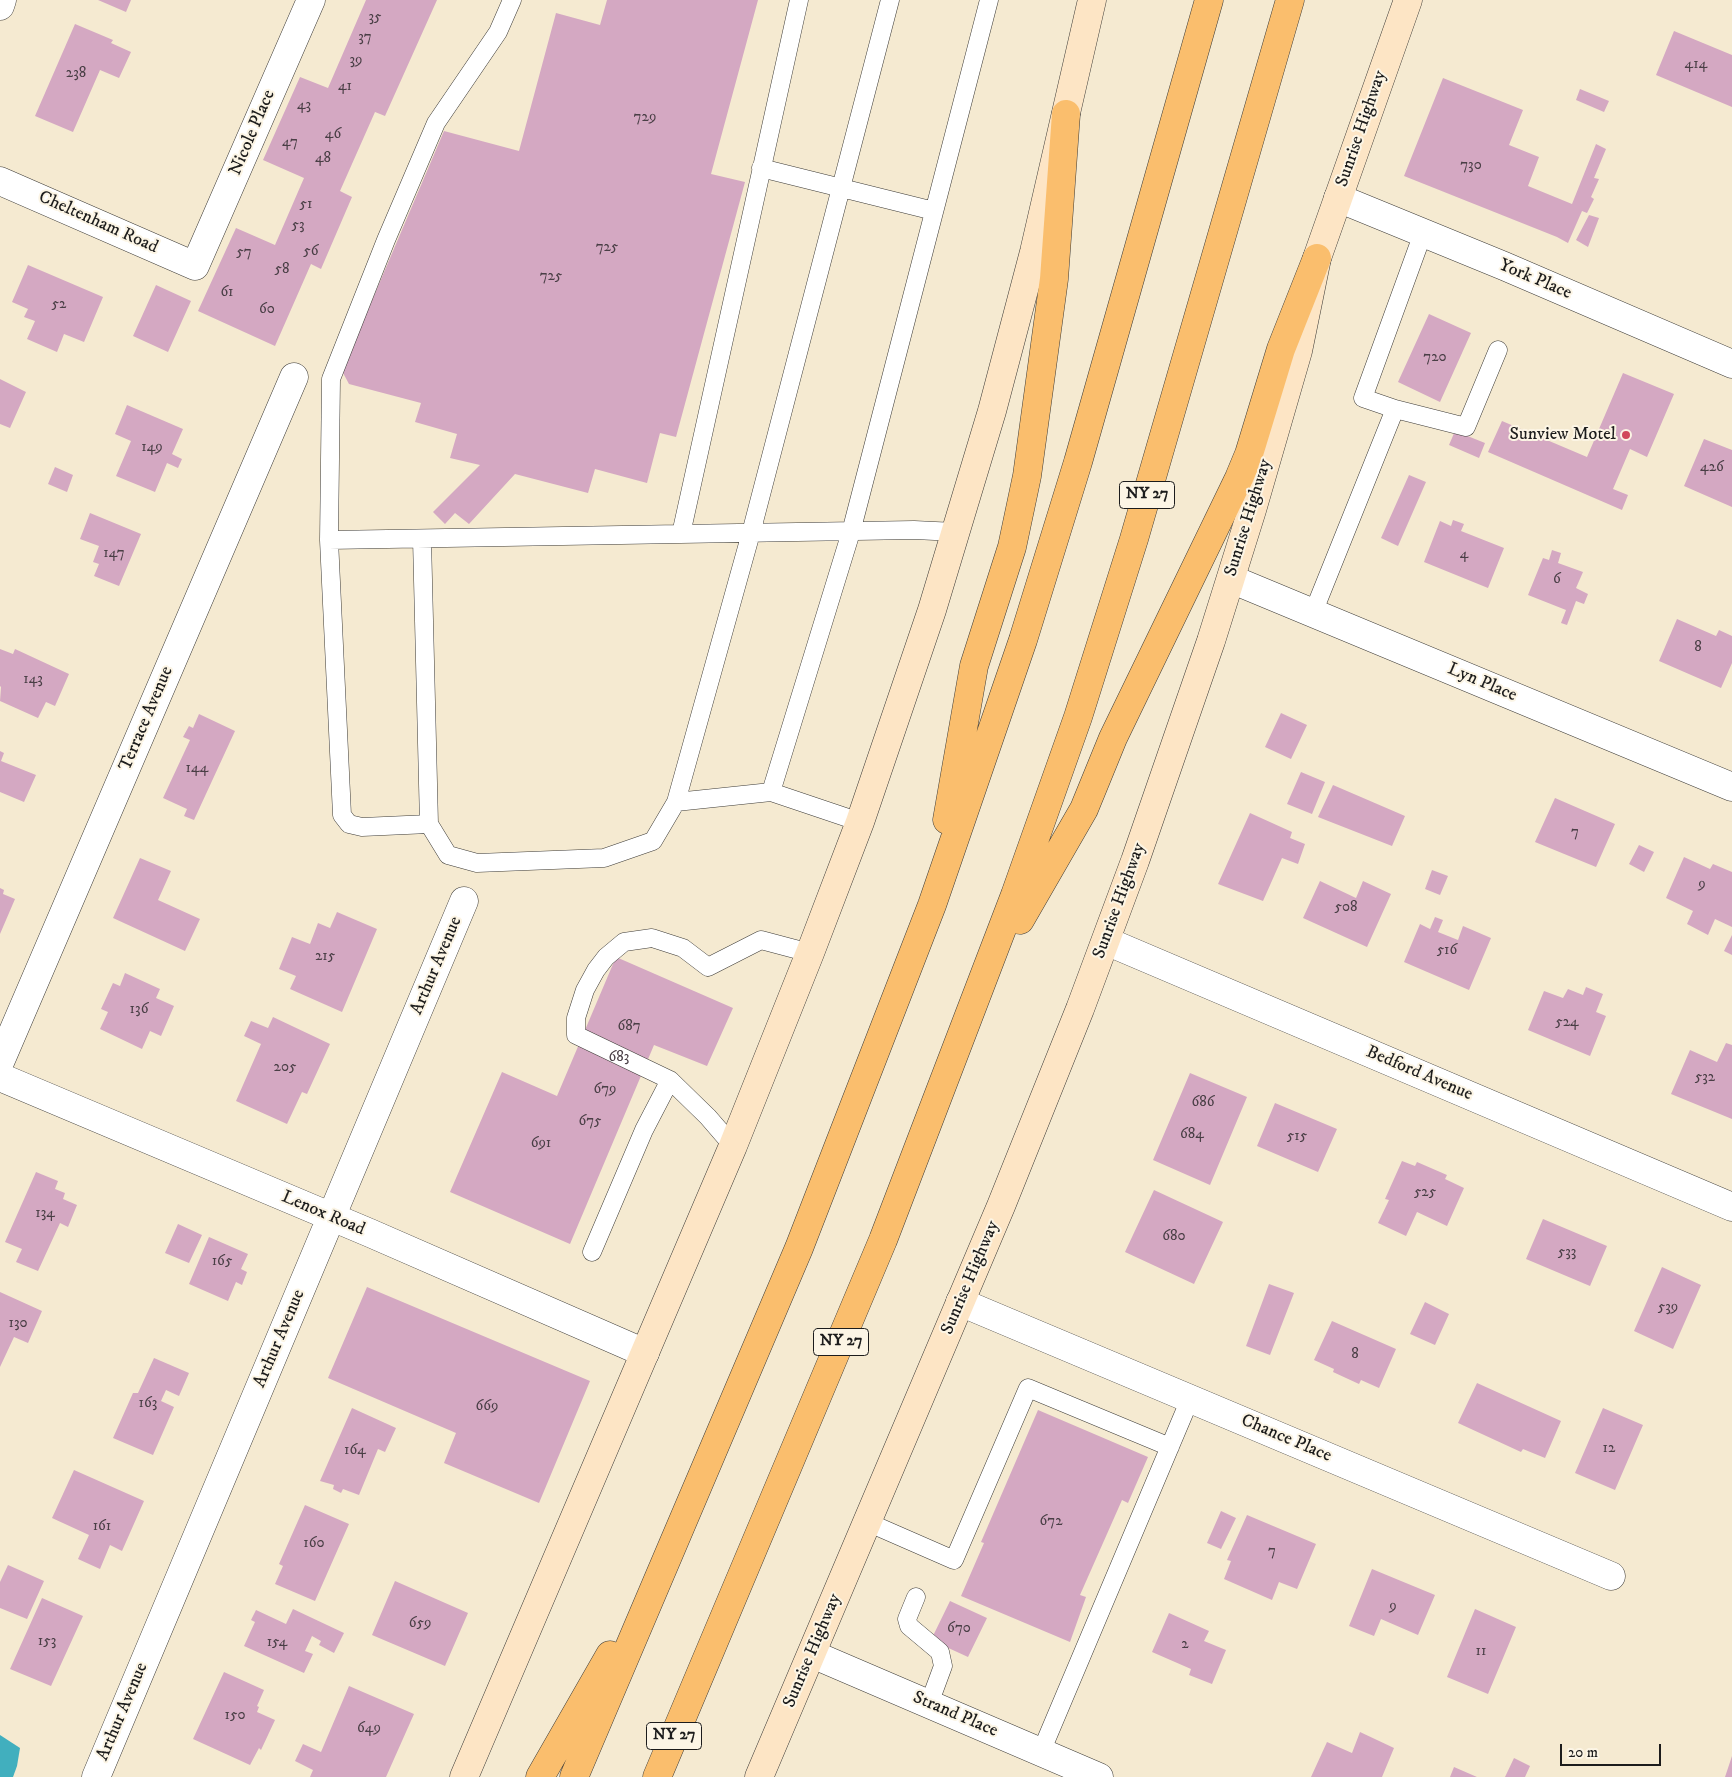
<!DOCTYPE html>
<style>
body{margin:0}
#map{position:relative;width:1732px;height:1777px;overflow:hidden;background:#f5ead1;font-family:"IM FELL DW Pica",serif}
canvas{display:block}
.scale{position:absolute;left:1560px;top:1744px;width:101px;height:22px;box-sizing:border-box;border:2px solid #1c1c1c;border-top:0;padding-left:6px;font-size:15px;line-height:18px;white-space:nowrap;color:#1c1c1c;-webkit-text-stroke:4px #fcf5e5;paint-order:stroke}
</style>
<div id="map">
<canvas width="1732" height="1777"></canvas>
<div class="scale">20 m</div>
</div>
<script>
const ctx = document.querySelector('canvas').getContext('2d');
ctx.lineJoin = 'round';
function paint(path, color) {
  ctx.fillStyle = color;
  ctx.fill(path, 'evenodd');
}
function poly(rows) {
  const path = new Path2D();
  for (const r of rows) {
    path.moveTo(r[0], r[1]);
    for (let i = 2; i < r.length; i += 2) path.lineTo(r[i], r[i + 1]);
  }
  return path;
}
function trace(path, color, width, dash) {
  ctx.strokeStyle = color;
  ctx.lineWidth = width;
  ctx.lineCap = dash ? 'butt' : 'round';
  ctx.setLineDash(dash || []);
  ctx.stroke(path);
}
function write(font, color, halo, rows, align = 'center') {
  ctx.font = font + ' "IM FELL DW Pica",serif';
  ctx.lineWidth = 4;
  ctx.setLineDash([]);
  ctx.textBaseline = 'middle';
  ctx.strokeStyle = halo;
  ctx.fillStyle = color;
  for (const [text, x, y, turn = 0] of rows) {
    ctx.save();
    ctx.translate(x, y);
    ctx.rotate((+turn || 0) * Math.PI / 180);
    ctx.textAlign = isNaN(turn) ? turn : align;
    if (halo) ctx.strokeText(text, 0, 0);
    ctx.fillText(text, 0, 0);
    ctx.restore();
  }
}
const water = poly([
 [0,1735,20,1748,17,1766,13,1777,0,1777]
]);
const building = poly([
 [98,0,131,0,126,12],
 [366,0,437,0,385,116,375,112,340,191,352,197,321,269,311,264,275,346,198,311,236,228,275,245,304,178,263,160,300,77,328,88],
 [607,0,758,0,711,174,745,182,676,437,660,433,647,483,595,469,588,493,515,474,469,524,455,513,445,524,433,512,480,465,450,458,457,434,415,422,421,403,349,384,342,371,444,131,519,151,556,13,600,25],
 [75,24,113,40,111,43,131,52,119,78,100,70,73,132,35,116],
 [1674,31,1732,55,1732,107,1656,75],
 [1443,78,1523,110,1509,145,1539,157,1528,186,1572,204,1596,144,1606,149,1594,178,1599,179,1591,197,1594,199,1587,213,1582,211,1568,243,1557,237,1404,176],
 [1580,89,1609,101,1604,112,1576,100],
 [1589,215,1599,218,1588,247,1576,240],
 [28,265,103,297,84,342,64,334,57,352,27,339,35,321,24,317,28,309,12,302],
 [156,285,191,301,168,352,133,336],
 [1429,314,1471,333,1440,402,1398,382],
 [1623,373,1674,394,1647,457,1630,449,1613,489,1628,495,1622,510,1488,452,1502,421,1587,457],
 [0,379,26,392,10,428,0,424],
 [127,405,183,429,172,454,182,459,178,468,167,463,155,492,116,476,131,441,115,434],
 [1455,431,1485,443,1479,458,1449,445],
 [1704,439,1732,450,1732,507,1684,486],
 [55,467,73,475,67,492,48,484],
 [1409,475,1426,482,1398,546,1381,538],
 [90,513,141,534,119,586,94,576,99,564,93,562,99,546,80,539],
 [1453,520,1464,524,1461,531,1504,548,1488,588,1424,562,1440,521,1451,526],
 [1552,550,1561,553,1558,563,1583,572,1576,588,1588,594,1584,604,1576,601,1567,625,1561,623,1566,610,1528,595,1543,558,1549,560],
 [1677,619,1716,636,1719,630,1732,636,1732,663,1721,688,1659,661],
 [0,649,13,654,15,649,69,674,55,706,46,702,38,718,0,701,1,687,0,686],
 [1281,713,1307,725,1291,759,1265,747],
 [199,714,235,731,194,820,184,816,187,809,163,798,190,740,183,737,189,726,193,728],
 [0,751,4,753,1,761,36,775,24,802,0,792],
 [1301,772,1325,782,1312,814,1287,804],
 [1333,785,1405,816,1392,846,1318,817],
 [1555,798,1615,824,1596,867,1535,842],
 [1250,813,1292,832,1290,838,1305,844,1298,864,1282,858,1263,901,1218,884],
 [1639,845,1654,852,1644,872,1629,864],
 [1684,857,1710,869,1713,864,1732,872,1732,927,1715,919,1708,935,1687,924,1693,911,1666,898],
 [140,858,171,871,158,900,200,919,185,951,113,918],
 [1432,870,1448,876,1440,895,1425,889],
 [1320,881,1356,898,1363,881,1391,894,1367,947,1303,918],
 [0,888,4,890,3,894,15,899,0,934],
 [337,912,377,929,342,1012,290,989,296,976,279,969,292,937,310,944,318,923,330,928],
 [1435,917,1443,920,1438,932,1458,940,1463,926,1491,938,1469,990,1404,962,1420,924,1430,929],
 [1732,935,1732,955,1724,951],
 [616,957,733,1008,707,1066,654,1045,570,1244,450,1192,502,1072,557,1096],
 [125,973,160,989,156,998,174,1006,161,1036,150,1031,142,1049,100,1029,108,1012,101,1009,113,983,120,986],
 [1586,987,1603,994,1596,1012,1606,1016,1590,1056,1528,1030,1544,991,1563,998,1568,989,1583,995],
 [273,1017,330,1044,307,1094,302,1092,287,1124,236,1101,261,1044,244,1036,251,1021,268,1028],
 [1726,1043,1732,1045,1732,1119,1671,1094,1690,1050,1717,1062],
 [1190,1073,1247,1097,1210,1185,1153,1160],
 [1275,1103,1337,1129,1318,1172,1257,1146],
 [1402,1161,1415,1166,1417,1162,1447,1175,1445,1179,1464,1188,1447,1226,1417,1212,1406,1236,1378,1223,1389,1200,1385,1199],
 [36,1172,58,1181,55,1189,65,1193,63,1199,77,1205,68,1227,60,1223,38,1271,16,1262,22,1249,5,1242],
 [1154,1190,1223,1222,1194,1284,1125,1252],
 [1543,1219,1607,1246,1590,1286,1526,1259],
 [178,1224,202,1235,189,1263,165,1253],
 [209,1237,248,1254,241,1269,247,1272,242,1285,236,1282,228,1301,189,1284],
 [1662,1267,1701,1285,1673,1349,1634,1331],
 [1269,1284,1294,1293,1270,1355,1246,1346],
 [367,1287,590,1381,539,1503,444,1463,456,1433,328,1378],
 [0,1292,42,1311,28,1343,14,1337,0,1367],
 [1425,1302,1449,1314,1435,1345,1410,1334],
 [1332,1321,1396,1349,1379,1388,1361,1380,1359,1384,1333,1372,1334,1369,1314,1360],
 [154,1358,189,1373,179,1396,166,1390,161,1401,174,1407,153,1455,113,1438,133,1393,138,1393],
 [1477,1383,1561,1421,1545,1458,1523,1449,1521,1452,1458,1423],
 [352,1408,396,1428,385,1452,378,1449,359,1495,343,1489,341,1493,333,1489,334,1485,320,1481],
 [1603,1408,1643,1425,1615,1490,1575,1473],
 [1038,1410,1148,1457,1128,1503,1122,1500,1080,1595,1086,1597,1070,1642,961,1596,984,1543,981,1542],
 [74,1470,144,1501,122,1551,110,1545,100,1569,78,1559,89,1535,52,1518],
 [305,1505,349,1524,315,1601,275,1584,283,1566,279,1564],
 [1221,1511,1236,1518,1221,1549,1207,1543],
 [1247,1515,1316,1544,1297,1589,1279,1582,1272,1600,1224,1579,1231,1561,1227,1560],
 [8,1565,44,1581,27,1619,0,1608,0,1582],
 [1372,1569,1435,1595,1418,1635,1381,1619,1374,1636,1349,1626],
 [395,1581,468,1613,445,1666,372,1635],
 [42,1598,83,1616,51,1686,10,1669],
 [950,1601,987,1618,968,1657,931,1640],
 [293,1609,344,1633,334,1653,319,1645,321,1641,312,1636,305,1651,313,1654,304,1673,244,1646,255,1622,251,1620,256,1610,286,1624],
 [1475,1609,1516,1627,1488,1694,1447,1677],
 [1169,1613,1209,1631,1204,1641,1226,1650,1212,1684,1189,1675,1191,1669,1152,1652],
 [224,1672,264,1690,257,1706,259,1707,257,1712,275,1720,261,1750,259,1748,250,1765,193,1739],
 [349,1686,414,1714,386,1777,310,1777,313,1770,295,1761,303,1744,321,1752],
 [1360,1732,1394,1748,1382,1777,1311,1777,1327,1742,1352,1753],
 [1732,1756,1732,1777,1725,1777],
 [1514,1758,1530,1766,1525,1777,1505,1777],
 [1454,1767,1477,1777,1450,1777]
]);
const lane = poly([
 [761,168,934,211],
 [1395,409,1466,427,1498,350],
 [681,534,799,0],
 [422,539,429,824,448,855,477,863,604,858,653,841,676,802,751,533,890,0],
 [329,540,914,530,956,532],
 [1313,613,1395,409,1363,398,1423,233],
 [771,792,860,822],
 [676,802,771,792,851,532,989,0],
 [429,824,362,827,349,824,342,815,329,540,331,379,386,240,436,123,498,32,512,0],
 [733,1146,708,1117,670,1080,576,1035,576,1018,585,990,596,970,606,957,624,942,652,938,683,948,708,967,761,940,810,953],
 [592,1252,644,1130,670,1080],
 [867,1522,954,1560,1028,1388,1170,1447],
 [916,1597,907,1619,909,1626,940,1652,943,1666,929,1704],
 [1041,1752,1190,1399]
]);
const street = poly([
 [0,6,2,0],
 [0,181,195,266,311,0],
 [1338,198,1504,266,1732,364],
 [1231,579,1732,787],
 [1106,941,1732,1207],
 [0,1062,294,377],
 [0,1077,370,1233,645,1353],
 [960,1302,1611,1576],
 [812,1654,1099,1777],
 [96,1777,464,901]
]);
const secondary = poly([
 [464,1777,733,1146,810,953,860,822,932,610,992,411,1034,252,1092,0],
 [759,1777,1001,1206,1080,1009,1135,861,1211,641,1252,510,1298,351,1317,258,1408,0]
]);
const highway = poly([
 [947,820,974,666,1012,547,1027,476,1054,279,1066,114],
 [1020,920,1084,809,1113,738,1239,478,1249,454,1281,349,1317,258],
 [540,1777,610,1655],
 [574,1777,799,1248,932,905,1023,640,1078,462,1209,0],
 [657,1777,883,1240,1015,895,1078,717,1134,539,1290,0]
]);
const markers = [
 [1626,435,5,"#d1495b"]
];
const numberNames = [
 ["35",375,18],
 ["37",365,38],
 ["39",356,61],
 ["414",1696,65],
 ["238",76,74],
 ["41",345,87],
 ["43",304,106],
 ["729",645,118],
 ["46",333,135],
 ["47",290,143],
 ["48",323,159],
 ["730",1471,166],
 ["51",306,205],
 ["53",298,226],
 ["725",607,248],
 ["56",311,252],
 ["57",244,253],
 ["58",282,270],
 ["725",551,277],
 ["61",227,293],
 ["52",59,305],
 ["60",267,310],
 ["720",1435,358],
 ["149",152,448],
 ["426",1712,468],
 ["147",114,554],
 ["4",1464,555],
 ["6",1557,580],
 ["8",1698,648],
 ["143",33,680],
 ["144",197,769],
 ["7",1575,833],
 ["9",1702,885],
 ["508",1346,908],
 ["516",1447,951],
 ["215",325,957],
 ["136",139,1010],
 ["524",1567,1023],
 ["687",629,1027],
 ["683",619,1058],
 ["205",285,1068],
 ["532",1705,1078],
 ["679",605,1090],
 ["686",1203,1103],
 ["675",590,1122],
 ["684",1192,1135],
 ["515",1297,1137],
 ["691",541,1144],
 ["525",1425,1193],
 ["134",45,1214],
 ["680",1174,1237],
 ["533",1567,1253],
 ["165",222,1262],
 ["539",1668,1308],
 ["130",18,1324],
 ["8",1355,1355],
 ["163",148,1404],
 ["669",487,1407],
 ["12",1609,1449],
 ["164",355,1451],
 ["672",1051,1522],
 ["161",102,1527],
 ["160",314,1544],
 ["7",1272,1552],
 ["9",1393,1607],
 ["659",420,1624],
 ["670",959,1629],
 ["153",47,1642],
 ["154",277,1643],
 ["2",1185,1645],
 ["11",1481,1652],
 ["150",235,1716],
 ["649",369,1729]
];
const shields = [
 [1147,495,55],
 [841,1342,55],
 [674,1736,55]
];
const shieldNames = [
 ["NY 27",1147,495],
 ["NY 27",841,1342],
 ["NY 27",674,1736]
];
const streetNames = [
 ["Sunrise Highway",1362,129,-71],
 ["Nicole Place",253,133,-67],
 ["Cheltenham Road",98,223,24],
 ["York Place",1535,280,23],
 ["Sunrise Highway",1249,518,-73],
 ["Lyn Place",1482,683,23],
 ["Terrace Avenue",147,719,-67],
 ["Sunrise Highway",1120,901,-70],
 ["Arthur Avenue",437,966,-67],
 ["Bedford Avenue",1419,1074,23],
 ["Lenox Road",323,1214,23],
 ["Sunrise Highway",971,1278,-67],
 ["Arthur Avenue",280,1339,-67],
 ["Chance Place",1286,1439,23],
 ["Sunrise Highway",813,1651,-67],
 ["Arthur Avenue",123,1712,-67],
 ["Strand Place",955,1715,23]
];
const poiNames = [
 ["Sunview Motel",1616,435]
];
paint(water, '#41afbe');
paint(building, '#d4a8c2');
trace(lane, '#3d3b37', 19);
trace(street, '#3d3b37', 29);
trace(secondary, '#3d3b37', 29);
trace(highway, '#3d3b37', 29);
trace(lane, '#fff', 18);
trace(street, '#fff', 28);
trace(secondary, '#fde5c5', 28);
trace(highway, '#fabe6d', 28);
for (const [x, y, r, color] of markers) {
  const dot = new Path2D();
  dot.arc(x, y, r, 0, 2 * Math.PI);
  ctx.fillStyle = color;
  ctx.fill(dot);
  trace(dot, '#fcf5e5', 2);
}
write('15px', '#4a3f46', null, numberNames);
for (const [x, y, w] of shields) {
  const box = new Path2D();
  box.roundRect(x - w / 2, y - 13.5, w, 27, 4);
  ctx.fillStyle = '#fcf5e5';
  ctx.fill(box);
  trace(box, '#1c1c1c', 1);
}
write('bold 16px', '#1c1c1c', null, shieldNames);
write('18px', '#1c1c1c', '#fcf5e5', streetNames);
write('18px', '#1c1c1c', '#fcf5e5', poiNames, 'right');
</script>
